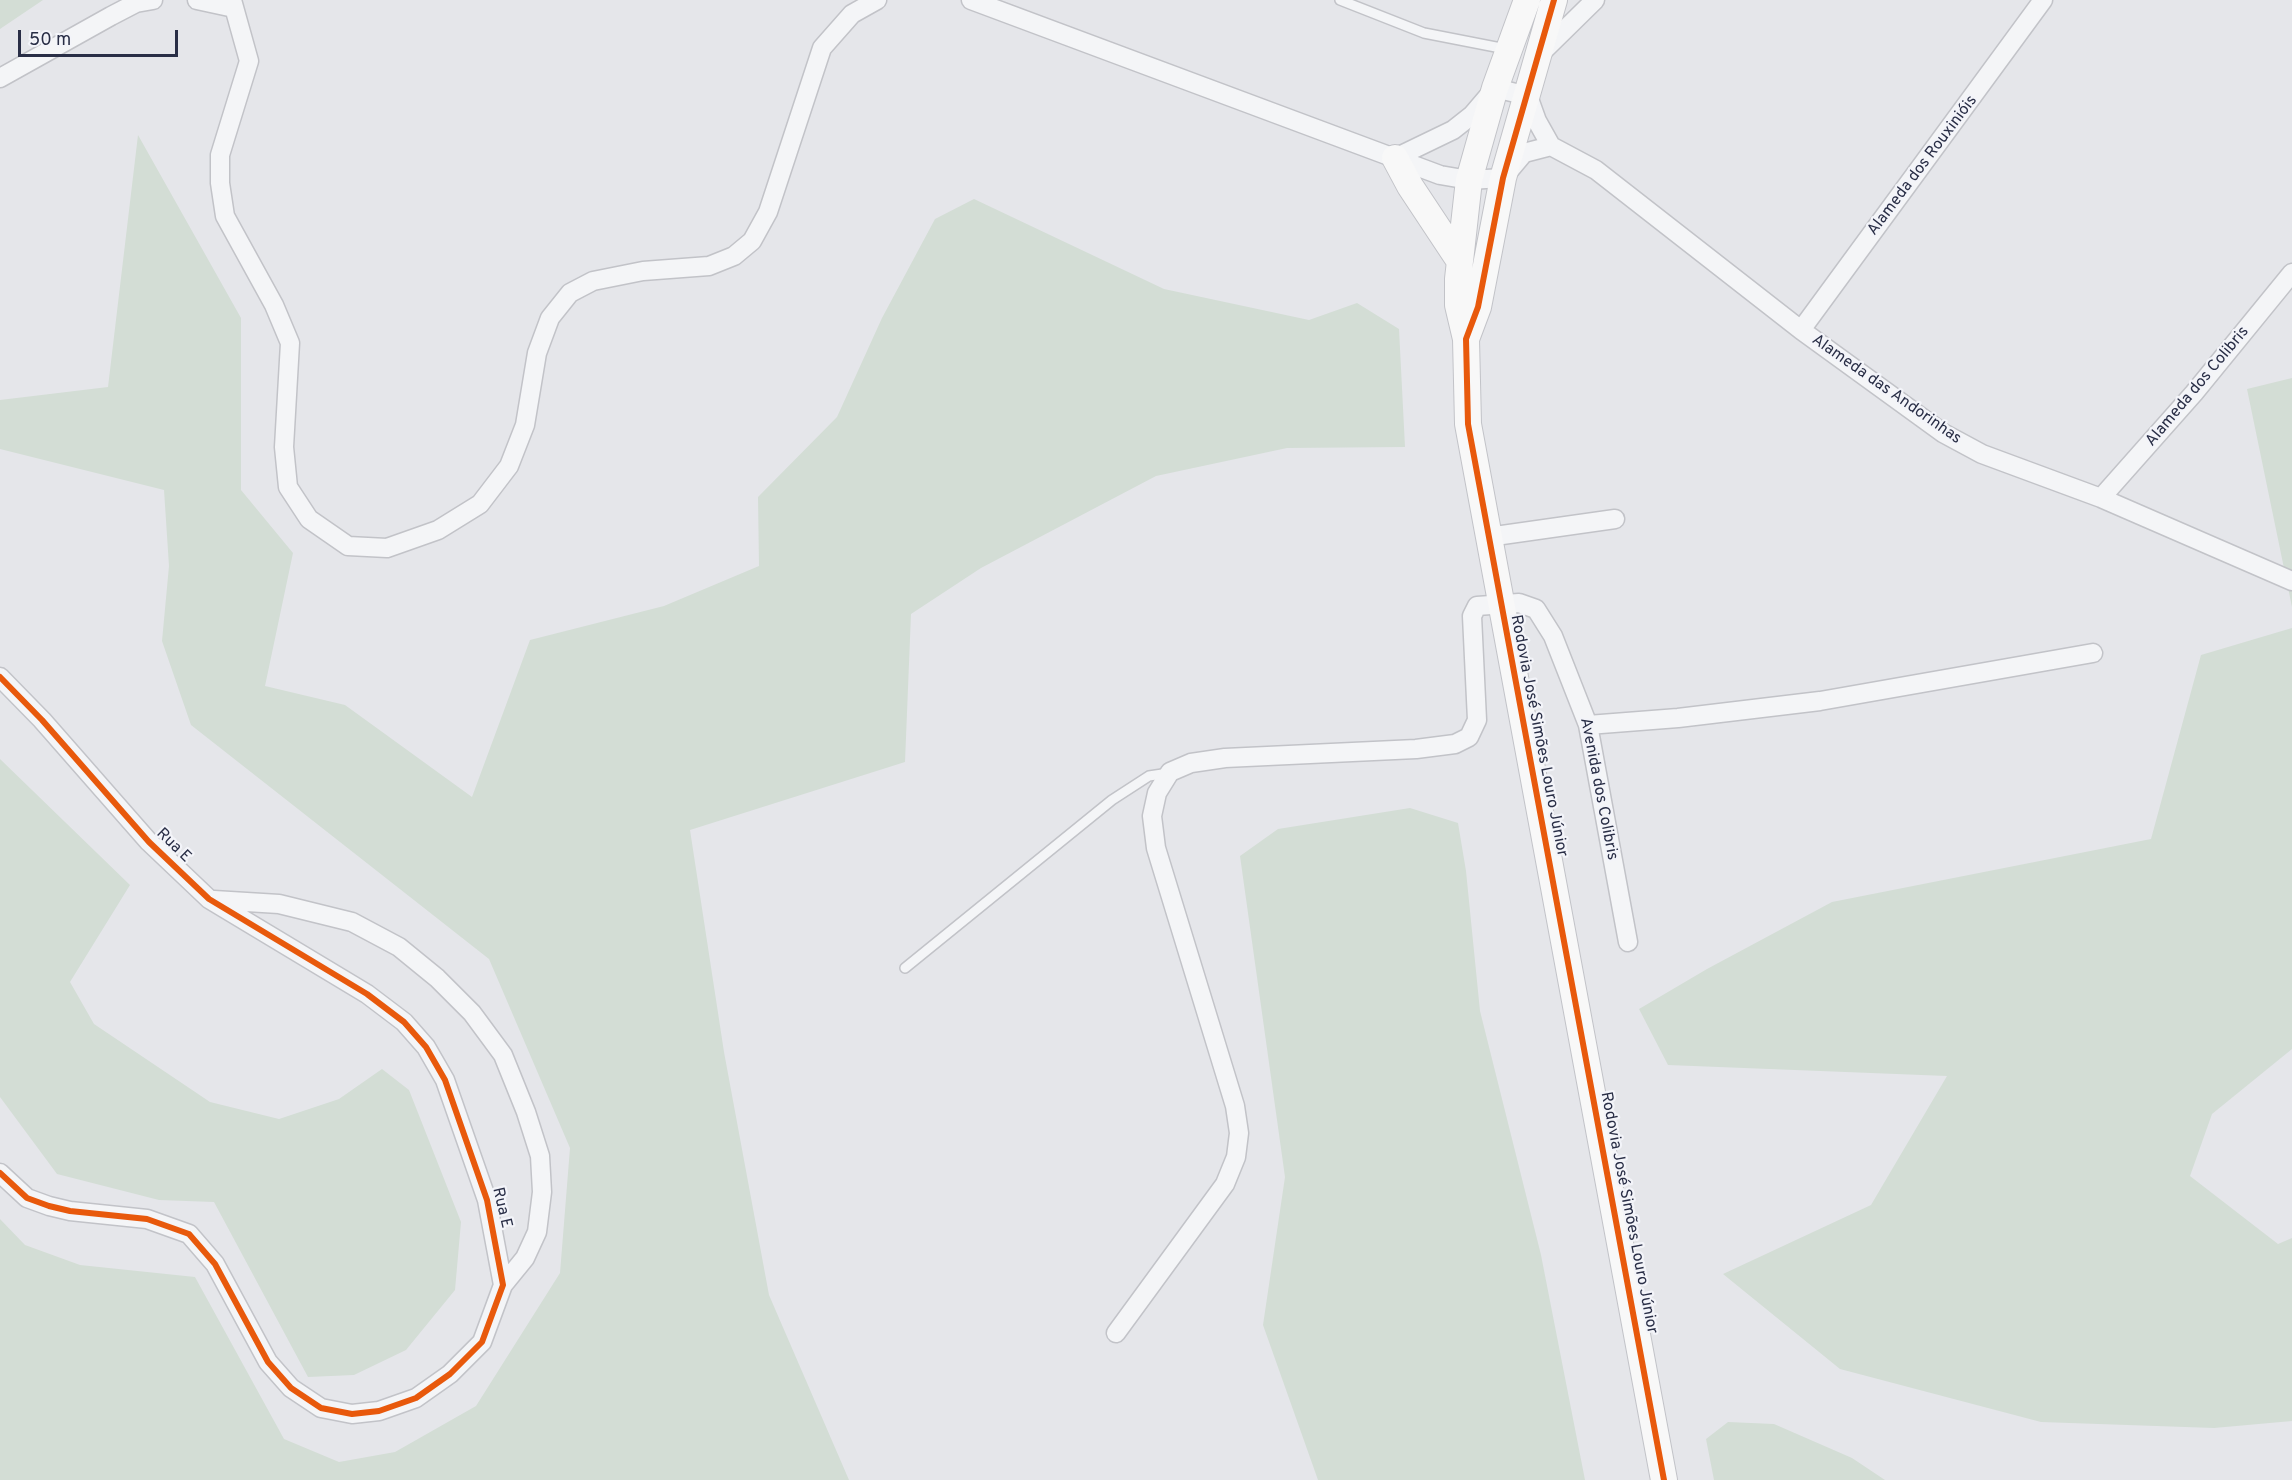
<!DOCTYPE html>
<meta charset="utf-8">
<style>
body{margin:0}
#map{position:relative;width:2292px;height:1480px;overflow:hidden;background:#e5e6ea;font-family:Overpass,sans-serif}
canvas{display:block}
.scale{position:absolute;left:18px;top:30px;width:160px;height:27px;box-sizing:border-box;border:3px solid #292e46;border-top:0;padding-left:8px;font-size:18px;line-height:21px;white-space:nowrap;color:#292e46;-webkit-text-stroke:4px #f3f4f9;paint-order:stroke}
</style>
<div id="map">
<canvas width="2292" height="1480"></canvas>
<div class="scale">50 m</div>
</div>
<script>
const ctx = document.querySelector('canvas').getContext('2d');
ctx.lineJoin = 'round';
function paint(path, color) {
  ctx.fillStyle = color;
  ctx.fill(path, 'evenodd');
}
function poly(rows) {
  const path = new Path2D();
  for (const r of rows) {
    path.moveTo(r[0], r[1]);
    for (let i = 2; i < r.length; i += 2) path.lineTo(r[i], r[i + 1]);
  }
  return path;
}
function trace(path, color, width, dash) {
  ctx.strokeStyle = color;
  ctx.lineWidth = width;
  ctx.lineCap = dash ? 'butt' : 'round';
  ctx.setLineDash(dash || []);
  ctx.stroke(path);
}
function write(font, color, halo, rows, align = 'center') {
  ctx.font = font + ' Overpass,sans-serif';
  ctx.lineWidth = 4.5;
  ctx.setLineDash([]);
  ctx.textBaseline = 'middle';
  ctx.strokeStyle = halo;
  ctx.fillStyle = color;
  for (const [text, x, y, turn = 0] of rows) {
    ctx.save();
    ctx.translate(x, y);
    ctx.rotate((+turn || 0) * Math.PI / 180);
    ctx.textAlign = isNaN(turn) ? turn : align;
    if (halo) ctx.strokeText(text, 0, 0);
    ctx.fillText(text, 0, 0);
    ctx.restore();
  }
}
const green = poly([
 [0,0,43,0,0,29],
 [138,135,241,318,241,490,293,553,265,686,345,705,472,797,530,640,664,606,759,566,758,497,837,417,882,318,935,219,974,199,1164,289,1309,320,1357,303,1399,329,1405,447,1287,448,1156,476,981,568,911,614,905,762,690,830,724,1052,769,1295,849,1480,0,1480,0,1219,25,1245,80,1265,195,1277,284,1439,339,1462,395,1452,476,1406,560,1273,570,1148,489,959,191,725,162,641,169,566,164,490,0,449,0,400,108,387],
 [2292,378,2292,607,2247,389],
 [2292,628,2292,1049,2212,1114,2190,1176,2278,1244,2292,1238,2292,1421,2214,1428,2041,1422,1840,1369,1723,1274,1871,1205,1947,1076,1668,1065,1639,1009,1707,969,1832,902,2151,839,2201,655],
 [0,759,130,885,70,982,94,1024,210,1102,279,1119,339,1099,382,1069,409,1090,461,1222,455,1290,406,1350,354,1375,308,1377,214,1202,159,1200,57,1174,0,1097],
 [1410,808,1458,823,1466,871,1480,1011,1541,1255,1585,1480,1318,1480,1263,1325,1285,1177,1240,856,1278,829],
 [1728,1422,1774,1424,1852,1458,1885,1480,1714,1480,1706,1439]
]);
const lane = poly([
 [1340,0,1424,33,1506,49],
 [905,968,1112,800,1149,776,1169,773]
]);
const street = poly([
 [197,0,234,8],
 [232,0,249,61,220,155,220,183,225,216,274,305,290,343,284,447,288,487,309,519,348,546,387,548,438,530,480,504,509,466,525,425,537,353,550,318,570,293,593,281,643,271,709,266,734,256,752,241,768,212,822,48,852,14,877,0],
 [971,0,1440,175,1469,180,1503,178,1524,153,1551,146],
 [1540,54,1595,0],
 [0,78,111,16,136,3,153,0],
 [1551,146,1596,170,1801,330,1943,433,1982,454,2101,498,2292,581],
 [1395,158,1453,130,1472,115,1495,88,1528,96,1537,121,1551,146],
 [1801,330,2043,0],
 [2101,498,2194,393,2292,273],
 [1488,537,1615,519],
 [0,677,42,720,149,842,209,899,367,994,404,1022,426,1047,445,1080,487,1200,503,1285,482,1342,450,1374,416,1398,379,1411,352,1414,321,1408,291,1388,268,1362,215,1264,189,1234,147,1219,70,1211,49,1206,27,1198,0,1173],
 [1588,725,1678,718,1820,701,2093,653],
 [214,900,279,904,352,922,399,947,437,978,472,1013,503,1055,526,1112,540,1156,542,1192,537,1232,525,1258,503,1285],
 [1116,1333,1225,1184,1236,1157,1239,1133,1235,1106,1156,848,1152,816,1157,793,1170,772,1191,763,1225,758,1416,749,1455,744,1469,737,1477,720,1472,616,1477,606,1519,603,1536,609,1553,636,1588,725,1628,942]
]);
const secondary = poly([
 [1527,0,1495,88,1469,180,1458,279,1458,305,1466,339,1468,424,1664,1480],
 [1395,158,1410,186,1459,260],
 [1466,339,1478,307,1503,178,1554,0]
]);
const cycleway = poly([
 [1554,0,1503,178,1478,307,1466,339,1468,424,1664,1480],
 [0,677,42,720,149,842,209,899,367,994,404,1022,426,1047,445,1080,487,1200,503,1285,482,1342,450,1374,416,1398,379,1411,352,1414,321,1408,291,1388,268,1362,215,1264,189,1234,147,1219,70,1211,49,1206,27,1198,0,1173]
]);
const streetNames = [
 ["Alameda dos Rouxinióis",1923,166,-53],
 ["Alameda dos Colibris",2198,387,-50],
 ["Alameda das Andorinhas",1886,390,35],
 ["Rodovia José Simões Louro Júnior",1538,736,79],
 ["Avenida dos Colibris",1598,789,79],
 ["Rua E",173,846,44],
 ["Rua E",501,1208,77],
 ["Rodovia José Simões Louro Júnior",1628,1213,79]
];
paint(green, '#d3ddd5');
trace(lane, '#c2c3c8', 12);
trace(street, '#c2c3c8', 21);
trace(secondary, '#c2c3c8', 28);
trace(lane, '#f4f5f7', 9);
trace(street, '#f4f5f7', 18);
trace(secondary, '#f8f8f8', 26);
trace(cycleway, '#e8590c', 6);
write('16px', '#292e46', '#f3f4f9', streetNames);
</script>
